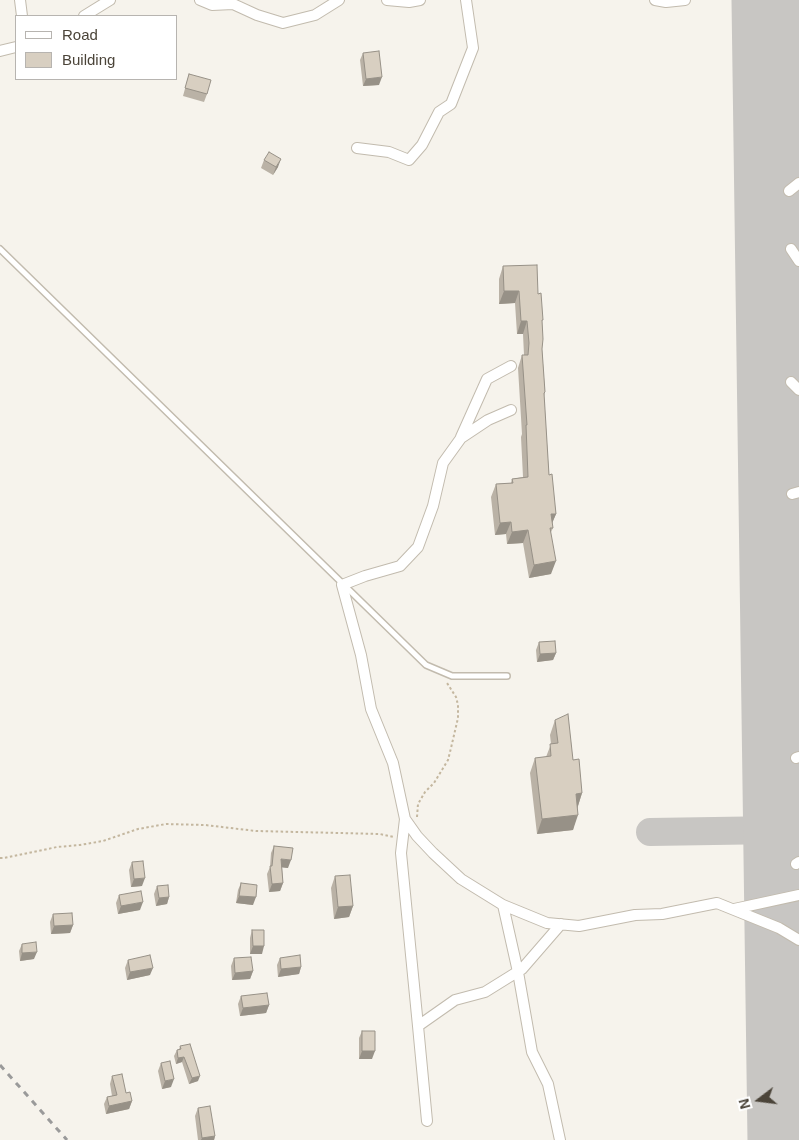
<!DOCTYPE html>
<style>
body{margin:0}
#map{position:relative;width:799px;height:1140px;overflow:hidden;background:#f6f3ec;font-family:Arial,sans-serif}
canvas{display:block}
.legend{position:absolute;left:15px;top:15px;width:162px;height:65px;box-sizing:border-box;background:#fff;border:1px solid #b7b4b0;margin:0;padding:6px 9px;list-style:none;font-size:15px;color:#4b4439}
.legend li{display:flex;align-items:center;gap:10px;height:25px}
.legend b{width:25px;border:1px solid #b7b4b0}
.north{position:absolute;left:734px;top:1075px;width:50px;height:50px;-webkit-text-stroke:4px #fff;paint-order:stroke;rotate:255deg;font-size:14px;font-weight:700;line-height:20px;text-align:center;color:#4b4439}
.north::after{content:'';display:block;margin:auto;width:18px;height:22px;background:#4b4439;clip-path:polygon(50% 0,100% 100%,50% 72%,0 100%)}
</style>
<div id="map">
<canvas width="799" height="1140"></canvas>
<ul class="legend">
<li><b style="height:6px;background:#fff"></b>Road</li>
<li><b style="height:14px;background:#d8cfc1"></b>Building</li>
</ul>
<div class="north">N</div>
</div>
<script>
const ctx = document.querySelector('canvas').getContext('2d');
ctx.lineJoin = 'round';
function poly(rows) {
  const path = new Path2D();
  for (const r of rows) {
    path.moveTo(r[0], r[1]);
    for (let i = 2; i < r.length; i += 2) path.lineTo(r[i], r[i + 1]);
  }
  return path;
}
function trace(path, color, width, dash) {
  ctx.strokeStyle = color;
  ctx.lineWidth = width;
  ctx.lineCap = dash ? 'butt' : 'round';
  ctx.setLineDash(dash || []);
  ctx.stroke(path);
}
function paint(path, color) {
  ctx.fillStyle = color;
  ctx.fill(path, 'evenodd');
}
const taxiway = poly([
 [650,832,778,830]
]);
const runway = poly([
 [766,0,782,1140]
]);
const path = poly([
 [417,817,418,804,425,792,434,783,448,760,451,748,458,718,458,705,456,697,447,683],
 [0,858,4,858,57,847,80,845,103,841,138,829,166,824,205,825,256,831,380,834,394,837]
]);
const service = poly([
 [0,249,426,665,452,676,507,676]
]);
const minor = poly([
 [20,0,22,16],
 [200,0,212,5,233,4,257,15,283,23,315,15,339,0],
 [387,0,409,2,420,0],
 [655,0,666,2,685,0],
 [84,16,110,0],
 [0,51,16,47],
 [357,148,389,152,409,160,422,145,439,112,451,104,473,48,466,0],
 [789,191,799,183],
 [791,249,799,261],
 [791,382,799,390],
 [511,410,488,420,461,438,443,463,433,506,418,547,400,566,365,576,342,585,361,655,371,709,393,763,405,819,417,836,433,853,461,879,503,905,547,923,579,926,635,915,662,914,717,903,779,928,799,940],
 [461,437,487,379,511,366],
 [792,494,799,492],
 [796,758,799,757],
 [405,819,401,853,418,1026],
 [796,864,799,862],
 [503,905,518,972,532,1052,548,1084,560,1140],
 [734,909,799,895],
 [427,1121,418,1026,455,1000,485,992,522,969,561,924]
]);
const rail = poly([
 [0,1065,67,1140]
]);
const wall = poly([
 [363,53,379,85,363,86,360,60],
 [189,74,207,94,204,102,183,96],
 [264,160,278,167,273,175,261,168],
 [503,266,538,294,542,323,542,349,545,392,544,396,549,475,556,514,552,523,553,528,551,532,551,574,529,578,523,543,507,544,506,534,495,535,491,497,496,484,511,483,512,479,523,477,521,437,522,434,518,368,522,355,524,355,523,334,517,334,515,303,499,304,499,279],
 [539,642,556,653,553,660,537,662,536,650],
 [555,720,573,760,582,793,578,806,573,830,537,834,530,773,535,758,546,757,551,744,550,735],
 [274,846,288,868,282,867,283,883,280,891,269,892,267,874,270,867,271,853],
 [132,862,142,886,131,887,129,870],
 [335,876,353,906,349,917,334,919,331,888],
 [241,883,253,905,236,903,238,890],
 [157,886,169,897,167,904,156,906,154,894],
 [119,895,140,910,118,914,116,903],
 [53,914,73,925,70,933,51,934,50,922],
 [252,930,262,954,250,954,250,938],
 [22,944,34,959,20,961,19,951],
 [234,958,253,971,250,979,232,980,231,966],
 [280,958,301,967,299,974,278,977,277,965],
 [128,960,150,975,127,980,125,968],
 [241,996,269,1005,266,1013,240,1016,238,1004],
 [362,1031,372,1059,359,1059,359,1038],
 [180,1046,198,1081,189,1084,182,1062,176,1064,174,1056,177,1050,179,1050],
 [161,1063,171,1087,162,1089,158,1071],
 [112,1076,132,1101,129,1109,106,1114,104,1104,107,1097,112,1096,110,1084],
 [198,1108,215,1136,214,1140,198,1140,195,1116]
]);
const shadedWall = poly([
 [382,77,379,85,363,86,366,79],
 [281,159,278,167,273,175,276,167],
 [504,291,519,291,515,303,499,304],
 [521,321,527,321,523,334,517,334],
 [551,514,556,514,551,526],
 [511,522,506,534,495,535,500,523],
 [528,530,523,543,507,544,512,532],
 [556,561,551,574,529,578,534,565],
 [556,653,553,660,537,662,540,654],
 [582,793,577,809,576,794],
 [578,815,573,830,537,834,542,819],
 [281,859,291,860,288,868,278,867],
 [145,878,142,886,131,887,134,879],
 [283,883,280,891,269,892,272,884],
 [239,896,256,897,253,905,236,903],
 [169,897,167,904,156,906,159,898],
 [143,902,140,910,118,914,121,906],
 [353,906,349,917,334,919,338,907],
 [73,925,70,933,51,934,54,926],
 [253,946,264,946,262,954,250,954],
 [37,952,34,959,20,961,22,953],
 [301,967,299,974,278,977,281,969],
 [153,968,150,975,127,980,130,972],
 [253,971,250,979,232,980,235,973],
 [269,1005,266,1013,240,1016,243,1008],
 [362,1051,375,1051,372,1059,359,1059],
 [184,1057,182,1062,176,1064,178,1058],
 [200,1076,198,1081,189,1084,192,1078],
 [174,1079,171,1087,162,1089,165,1081],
 [132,1101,129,1109,106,1114,109,1106],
 [215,1136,214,1140,201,1140,202,1138]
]);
const building = poly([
 [379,51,382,77,366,79,363,53,379,51],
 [189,74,211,80,207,94,185,88,189,74],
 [269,152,281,159,276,167,264,160,269,152],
 [537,265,538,294,541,293,543,320,542,320,543,339,542,349,545,392,544,393,549,475,552,474,556,514,551,514,553,528,550,528,556,561,534,565,528,530,512,532,511,522,500,523,496,484,513,483,512,479,528,477,526,425,527,425,522,355,528,355,529,343,527,321,521,321,519,291,504,291,503,266,537,265],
 [555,641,556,653,540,654,539,642,555,641],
 [568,714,573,760,579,759,582,793,576,794,578,815,542,819,535,758,551,756,550,744,558,743,555,720,568,714],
 [274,846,293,848,291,860,281,859,283,883,272,884,270,866,272,866,274,846],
 [143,861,145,878,134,879,132,862,143,861],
 [350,875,353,906,338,907,335,876,350,875],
 [241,883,257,885,256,897,239,896,241,883],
 [168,885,169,897,159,898,157,886,168,885],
 [141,891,143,902,121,906,119,895,141,891],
 [72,913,73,925,54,926,53,914,72,913],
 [252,930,264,930,264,946,253,946,252,930],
 [36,942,37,952,22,953,22,944,36,942],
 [150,955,153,968,130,972,128,960,150,955],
 [300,955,301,967,281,969,280,958,300,955],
 [251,957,253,971,235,973,234,958,251,957],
 [267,993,269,1005,243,1008,241,996,267,993],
 [362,1031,375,1031,375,1051,362,1051,362,1031],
 [190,1044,200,1076,192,1078,184,1057,178,1058,177,1050,181,1049,180,1046,190,1044],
 [170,1061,174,1079,165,1081,161,1063,170,1061],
 [122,1074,126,1093,130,1092,132,1101,109,1106,107,1097,117,1095,112,1076,122,1074],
 [210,1106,215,1136,202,1138,198,1108,210,1106]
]);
trace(taxiway, '#c8c6c3', 28);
trace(runway, '#c8c6c3', 69);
trace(service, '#c2bbae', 8);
trace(minor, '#c2bbae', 12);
trace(path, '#c4b79f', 2, [2.5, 2.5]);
trace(service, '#fff', 5);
trace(minor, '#fff', 10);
trace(rail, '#9a9a9a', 3, [6, 6]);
paint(wall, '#bab2a6');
paint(shadedWall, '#979187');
paint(building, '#d8cfc1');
trace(building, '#979187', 1);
</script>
